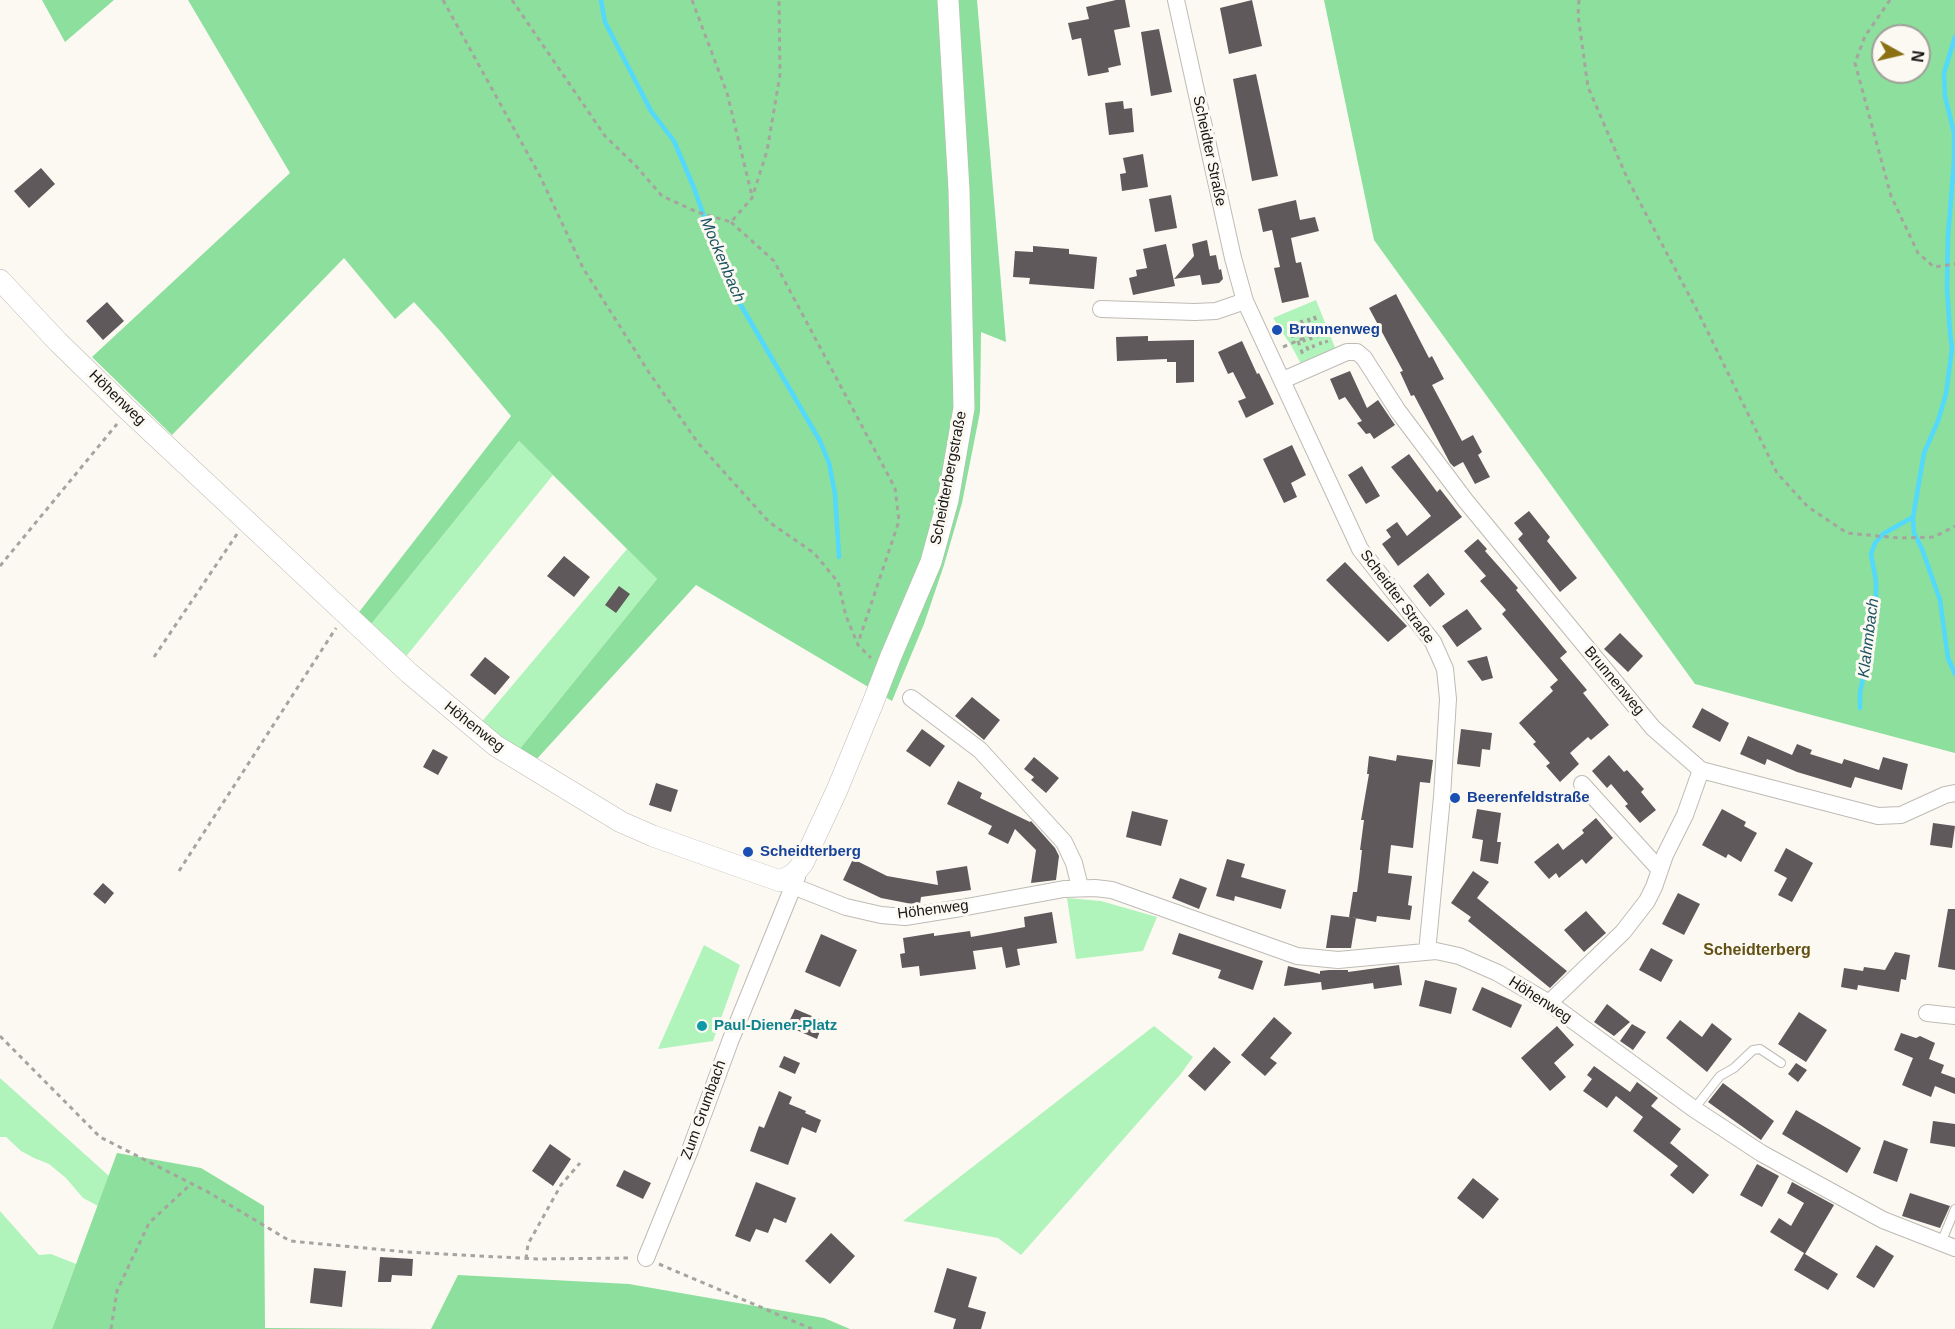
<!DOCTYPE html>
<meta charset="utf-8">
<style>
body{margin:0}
#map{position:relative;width:1955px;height:1329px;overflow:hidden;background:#fcf9f3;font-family:Arial,sans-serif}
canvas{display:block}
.north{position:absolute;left:1871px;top:24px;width:60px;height:60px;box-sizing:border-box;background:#fcf9f3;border:2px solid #a19f9a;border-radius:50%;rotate:98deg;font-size:16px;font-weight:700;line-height:24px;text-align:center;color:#181715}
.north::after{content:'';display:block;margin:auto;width:21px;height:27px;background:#8b7113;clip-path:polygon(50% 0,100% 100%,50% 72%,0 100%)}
</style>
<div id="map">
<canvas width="1955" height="1329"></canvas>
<div class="north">N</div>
</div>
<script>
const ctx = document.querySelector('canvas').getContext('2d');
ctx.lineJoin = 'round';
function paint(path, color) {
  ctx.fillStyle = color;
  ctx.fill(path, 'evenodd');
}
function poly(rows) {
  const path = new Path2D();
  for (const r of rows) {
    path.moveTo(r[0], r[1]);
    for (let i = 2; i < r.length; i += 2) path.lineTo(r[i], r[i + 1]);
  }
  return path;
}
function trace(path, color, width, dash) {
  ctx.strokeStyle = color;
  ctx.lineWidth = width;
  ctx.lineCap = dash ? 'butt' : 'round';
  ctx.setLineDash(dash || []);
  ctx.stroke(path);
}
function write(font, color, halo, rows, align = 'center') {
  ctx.font = font + ' Arial,sans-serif';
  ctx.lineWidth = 6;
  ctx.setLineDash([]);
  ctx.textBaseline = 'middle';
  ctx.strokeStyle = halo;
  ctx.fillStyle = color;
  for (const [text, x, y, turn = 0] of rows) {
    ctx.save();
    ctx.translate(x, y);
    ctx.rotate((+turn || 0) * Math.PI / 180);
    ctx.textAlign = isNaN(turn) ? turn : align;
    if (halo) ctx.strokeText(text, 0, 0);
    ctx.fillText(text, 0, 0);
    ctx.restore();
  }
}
const green = poly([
 [1316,300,1336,350,1301,364,1292,347,1273,318],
 [519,441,553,475,404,659,368,628],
 [627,549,657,579,518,751,479,725],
 [1067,898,1101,901,1157,917,1143,951,1076,959],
 [704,945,740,965,713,1041,658,1049],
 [1154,1026,1193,1057,1180,1075,1021,1255,998,1238,903,1221],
 [0,1078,109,1176,98,1206,83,1198,66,1178,49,1164,34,1158,21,1151,6,1137,0,1137],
 [0,1211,39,1255,51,1254,76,1264,52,1329,0,1329]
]);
const forest = poly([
 [42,0,114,0,65,42],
 [188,0,977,0,1006,342,981,332,980,412,962,503,944,565,924,624,892,701,696,585,534,762,518,751,657,579,519,441,368,628,356,616,511,416,442,333,414,302,395,319,344,258,172,435,92,357,290,173],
 [1324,0,1955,0,1955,753,1695,684,1374,240],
 [1883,36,1919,36,1919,72,1883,72],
 [117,1153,201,1168,264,1206,265,1328,431,1329,458,1275,629,1284,824,1318,850,1329,52,1329]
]);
const stream = poly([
 [601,0,605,22,651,111,674,141,694,188,718,256,735,295,820,441,829,463,835,494,839,557],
 [1955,37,1944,73,1945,96,1954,133,1954,162,1948,236,1947,288,1950,333,1952,348,1946,394,1938,421,1924,453,1913,517,1914,533,1922,549,1940,600,1948,658,1955,674],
 [1860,708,1860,693,1871,639,1876,598,1876,581,1871,554,1875,543,1883,534,1913,517]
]);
const building = poly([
 [1116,0,1125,0,1130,27,1114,30,1121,65,1108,68,1109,72,1088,76,1081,38,1072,40,1068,23,1089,19,1086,7],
 [1252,0,1262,46,1229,54,1220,8],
 [1159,29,1172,92,1151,96,1141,32],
 [1256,74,1278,176,1252,181,1233,79],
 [1123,101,1124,109,1132,108,1134,132,1109,135,1105,103],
 [1143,154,1148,187,1122,191,1120,174,1126,173,1123,158],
 [41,168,55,184,29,208,14,191],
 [1171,195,1177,228,1155,232,1149,199],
 [1296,200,1300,220,1315,217,1319,231,1291,238,1296,263,1301,262,1309,297,1282,303,1274,268,1280,267,1272,230,1263,232,1258,209],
 [1207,240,1210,256,1216,255,1219,270,1221,269,1223,279,1219,283,1202,285,1200,275,1174,279,1194,256,1192,244],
 [1166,244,1175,286,1133,295,1129,278,1137,276,1136,270,1147,268,1143,249],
 [1033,246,1069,249,1069,254,1097,257,1094,289,1029,284,1030,278,1013,277,1015,251,1033,252],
 [1396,294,1429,358,1432,356,1444,379,1432,385,1462,441,1473,435,1482,452,1478,455,1490,477,1475,484,1463,462,1454,467,1450,463,1414,395,1411,396,1400,372,1403,371,1369,308],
 [107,302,124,321,103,340,86,321],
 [1148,336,1148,341,1194,340,1194,382,1176,383,1176,362,1167,362,1167,359,1117,361,1116,337],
 [1242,341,1257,374,1259,373,1274,404,1246,418,1238,401,1246,398,1233,372,1228,374,1218,352],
 [1350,371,1367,408,1378,400,1395,425,1374,439,1370,433,1366,434,1357,423,1362,421,1345,397,1339,400,1330,379],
 [1292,445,1306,475,1291,483,1297,497,1284,503,1263,459],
 [1409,454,1437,492,1440,489,1462,517,1398,566,1382,544,1391,537,1386,530,1397,522,1407,536,1431,516,1391,467],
 [1362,466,1380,496,1366,504,1348,475],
 [1529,511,1550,537,1547,541,1577,578,1560,592,1518,539,1523,534,1514,523],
 [1478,539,1487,549,1485,551,1518,588,1516,590,1567,652,1560,658,1587,690,1583,693,1609,725,1591,740,1588,737,1570,753,1579,764,1560,782,1546,766,1550,763,1533,744,1536,742,1519,723,1553,691,1550,687,1558,680,1502,614,1506,610,1480,581,1486,576,1464,551],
 [564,556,590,577,574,597,547,576],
 [1345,562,1407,626,1388,642,1326,580],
 [1428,573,1445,594,1430,607,1413,586],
 [619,586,630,594,616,613,605,605],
 [1467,609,1482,629,1457,647,1442,626],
 [1620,633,1643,656,1628,672,1604,649],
 [1487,656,1493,678,1482,681,1467,661],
 [485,657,510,677,495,695,470,675],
 [972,697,1000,720,984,740,955,716],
 [1702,708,1729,723,1720,742,1692,727],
 [922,729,945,746,930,767,906,751],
 [1461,729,1492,733,1490,750,1482,749,1480,767,1457,764],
 [1748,736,1792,755,1797,744,1812,750,1810,754,1842,764,1844,759,1879,770,1883,757,1908,764,1902,790,1855,777,1851,788,1797,772,1767,759,1765,765,1740,754],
 [433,749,448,757,438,775,423,767],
 [1397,755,1433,760,1430,783,1420,782,1413,848,1391,845,1388,873,1412,876,1408,905,1412,906,1410,920,1377,916,1376,922,1349,917,1353,892,1357,892,1359,877,1362,850,1360,850,1364,820,1361,820,1369,774,1367,774,1369,756,1396,761],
 [1609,755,1624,772,1627,770,1644,789,1641,792,1656,810,1640,823,1625,806,1628,804,1611,784,1607,788,1592,771],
 [1034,757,1059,778,1046,793,1031,780,1034,777,1024,769],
 [958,781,982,793,980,798,1030,822,1031,821,1055,848,1059,856,1056,880,1031,883,1036,850,1015,829,1008,844,988,834,992,826,947,804],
 [656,783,678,790,671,812,649,805],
 [1477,809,1501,813,1497,842,1501,842,1498,864,1480,861,1483,840,1472,838],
 [1722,809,1746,822,1744,826,1757,833,1741,862,1728,854,1726,858,1702,845],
 [1132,811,1168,820,1161,846,1126,837],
 [1596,818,1613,838,1586,864,1582,859,1559,878,1556,873,1549,879,1534,862,1558,843,1563,850,1584,833,1582,830],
 [1933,823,1955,826,1952,848,1930,845],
 [1786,848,1813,863,1792,902,1778,895,1787,878,1774,871],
 [853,859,887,876,938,885,936,871,967,866,971,890,921,897,920,904,917,905,881,898,843,880],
 [1227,859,1245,864,1241,877,1286,890,1281,909,1235,896,1234,901,1216,896],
 [1473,871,1489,882,1477,898,1567,971,1550,988,1468,921,1471,917,1451,903],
 [1180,878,1207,888,1199,909,1172,898],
 [103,883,114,893,105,904,93,894],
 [1678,893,1700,904,1684,935,1662,924],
 [1948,909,1955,909,1955,970,1938,967],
 [1586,911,1606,933,1584,952,1564,930],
 [1052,912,1057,943,1017,949,1020,965,1006,968,1002,947,973,951,976,969,920,976,919,966,902,968,900,954,905,953,903,938,934,933,934,936,970,931,971,937,999,932,1025,927,1024,917],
 [1331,915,1356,918,1351,948,1326,948],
 [1179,933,1263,961,1253,990,1218,978,1221,970,1172,954],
 [821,934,857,950,840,987,805,972],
 [1651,948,1673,960,1661,982,1639,970],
 [1895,952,1910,955,1906,980,1901,979,1899,992,1858,985,1857,990,1841,987,1844,968,1863,971,1864,967,1885,970],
 [1399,965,1402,985,1374,989,1373,983,1322,990,1321,982,1284,986,1288,966,1320,974,1320,971,1329,970,1348,970,1348,972],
 [1425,980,1457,988,1451,1014,1419,1006],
 [1482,987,1522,1005,1511,1028,1472,1010],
 [1607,1004,1630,1022,1614,1036,1594,1022],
 [795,1009,824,1021,817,1039,787,1026],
 [1799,1012,1827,1030,1806,1062,1778,1044],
 [1274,1017,1292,1033,1270,1058,1277,1063,1265,1076,1241,1055],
 [1680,1020,1702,1037,1712,1023,1732,1039,1707,1072,1666,1038],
 [1632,1024,1646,1032,1633,1050,1620,1041],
 [1557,1026,1574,1045,1554,1063,1566,1077,1550,1091,1521,1058],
 [1901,1033,1916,1038,1920,1036,1935,1043,1929,1059,1944,1065,1941,1073,1955,1078,1955,1094,1935,1086,1931,1097,1902,1085,1913,1058,1894,1050],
 [1214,1047,1231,1062,1205,1091,1188,1076],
 [784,1056,800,1063,795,1074,779,1067],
 [1796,1063,1807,1070,1798,1082,1788,1074],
 [1594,1066,1630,1092,1637,1082,1658,1098,1651,1106,1681,1129,1670,1143,1709,1175,1693,1194,1670,1175,1678,1166,1633,1131,1643,1117,1616,1096,1607,1108,1583,1091,1592,1079,1587,1075],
 [1723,1083,1774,1121,1761,1140,1708,1102],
 [779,1091,792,1097,789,1104,806,1111,805,1113,821,1120,816,1133,802,1127,788,1165,750,1151,759,1126,764,1128],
 [1796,1110,1861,1148,1847,1173,1782,1134],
 [1933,1121,1955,1124,1955,1147,1930,1143],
 [1884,1140,1908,1149,1897,1182,1873,1173],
 [550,1144,571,1159,553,1186,532,1171],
 [1757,1164,1779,1176,1762,1207,1740,1195],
 [624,1170,651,1183,643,1199,616,1186],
 [1473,1178,1499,1199,1483,1219,1457,1198],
 [756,1182,796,1198,786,1223,774,1218,768,1233,756,1229,750,1242,735,1236],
 [1792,1182,1834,1205,1805,1254,1838,1274,1828,1290,1794,1270,1804,1253,1770,1232,1779,1218,1791,1226,1804,1203,1787,1193],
 [1910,1193,1950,1206,1940,1228,1902,1216],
 [831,1233,855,1256,830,1284,805,1261],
 [1876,1245,1894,1256,1874,1288,1856,1277],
 [380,1257,413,1259,412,1276,392,1275,391,1282,378,1282],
 [314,1268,346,1271,342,1307,310,1303],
 [947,1268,977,1277,968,1307,986,1312,981,1329,953,1329,956,1319,934,1312]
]);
const path = poly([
 [443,0,540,176,583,268,648,371,698,443,769,522,814,553,838,582,846,616,858,645,871,658],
 [512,0,605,136,636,166,662,196,697,212,731,222,752,198,767,151,780,75,779,0],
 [692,0,727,93,752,196],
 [1579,0,1578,15,1588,87,1628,180,1699,314,1777,473,1808,507,1847,533,1899,538,1934,537,1955,526],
 [1890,0,1865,36,1855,63,1891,196,1918,253,1934,267,1955,264],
 [731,222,774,261,895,488,899,521,858,643],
 [1314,316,1321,331],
 [1308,318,1314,334],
 [1301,320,1308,337],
 [1295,323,1302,339],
 [1288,325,1295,342],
 [1317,333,1321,345],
 [1310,336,1314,348],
 [1303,338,1309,352],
 [1298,341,1303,355],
 [1283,347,1323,330,1327,343],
 [0,566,117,424],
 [154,657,237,534],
 [179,871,336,628],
 [0,1036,100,1137,208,1192,290,1241,407,1252,537,1259,632,1258],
 [526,1259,528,1244,561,1185,580,1163],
 [659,1264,812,1329],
 [111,1329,117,1291,149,1223,192,1183]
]);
const service = poly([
 [1694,1109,1720,1076,1734,1068,1753,1050,1760,1049,1781,1063],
 [1941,1243,1955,1209]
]);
const minor = poly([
 [1176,0,1233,258,1245,301,1360,549,1433,642,1445,669,1448,699,1442,797,1427,952],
 [1101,309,1195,312,1216,311,1245,301],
 [1283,380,1347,352,1357,352,1364,358,1398,411,1465,500,1653,728,1701,770,1878,816,1901,815,1945,795,1955,793],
 [911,698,980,750,1064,842,1074,863,1080,887],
 [1582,784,1660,870],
 [780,881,846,907,881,915,905,917,961,908,1064,889,1095,888,1112,890,1297,956,1338,960,1436,951,1459,956,1498,973,1549,1003,1694,1109,1761,1153,1883,1220,1955,1248],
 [1549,1003,1623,932,1647,901,1654,887,1665,855,1685,815,1701,770],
 [1927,1013,1955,1016],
 [646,1258,690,1150,731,1039,797,877]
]);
const tertiary = poly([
 [0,280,58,342,128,410,409,673,496,746,621,822,653,836,780,881,794,874,803,863,837,790,872,705],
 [891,656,931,562,948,500,964,408,959,190,948,0]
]);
const tertiaryBridge = poly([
 [872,705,891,656]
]);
const markers = [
 [1277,330,6,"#1a4fb4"],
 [1455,798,6,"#1a4fb4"],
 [748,852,6,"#1a4fb4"],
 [702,1026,6,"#0f9aa8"]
];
const streetNames = [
 ["Scheidter Straße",1209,151,78],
 ["Höhenweg",117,398,44],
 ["Scheidterbergstraße",949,478,-79],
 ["Scheidter Straße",1397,597,53],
 ["Brunnenweg",1614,681,50],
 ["Höhenweg",474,727,38],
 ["Höhenweg",933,910,-7],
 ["Höhenweg",1540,1000,33],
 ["Zum Grumbach",704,1110,-70]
];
const transitNames = [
 ["Brunnenweg",1289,330],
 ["Beerenfeldstraße",1467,798],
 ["Scheidterberg",760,852]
];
const cultureNames = [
 ["Paul-Diener-Platz",714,1026]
];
const waterNames = [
 ["Mockenbach",722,260,67],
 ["Klahmbach",1869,638,-83]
];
const neighbourhoodNames = [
 ["Scheidterberg",1757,951]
];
paint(green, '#b0f4bb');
paint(forest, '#8cdf9c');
trace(stream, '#52d9fc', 4.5);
paint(building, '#5f595c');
trace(service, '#bebbb5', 10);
trace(minor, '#bebbb5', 18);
trace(tertiary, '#bebbb5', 22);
trace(path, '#a6a49f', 3, [4.5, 4.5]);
trace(service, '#fff', 8);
trace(minor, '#fff', 16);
trace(tertiary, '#fff', 21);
trace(tertiaryBridge, '#bebbb5', 22, []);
trace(tertiaryBridge, '#fff', 21);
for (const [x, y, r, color] of markers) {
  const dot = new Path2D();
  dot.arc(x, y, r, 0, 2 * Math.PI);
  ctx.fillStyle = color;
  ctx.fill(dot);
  trace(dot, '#fcf9f3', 2);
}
write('15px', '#181715', '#fcf9f3', streetNames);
write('bold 15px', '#164399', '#fcf9f3', transitNames, 'left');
write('bold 15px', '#0d838f', '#fcf9f3', cultureNames, 'left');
write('italic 16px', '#1b5362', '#fcf9f3', waterNames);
write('bold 16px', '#635115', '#fcf9f3', neighbourhoodNames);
</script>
